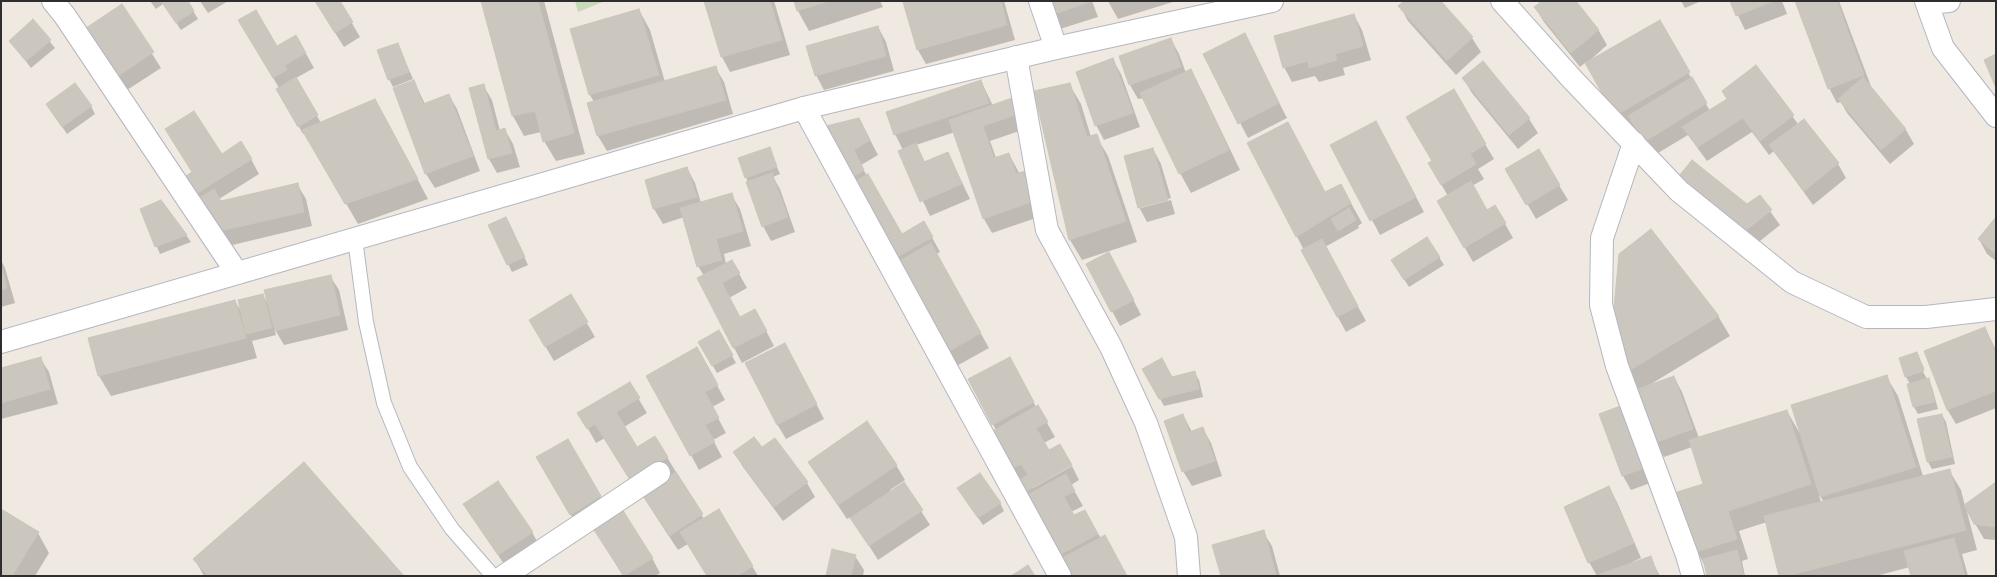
<!DOCTYPE html>
<style>
body{margin:0}
#map{position:relative;width:1997px;height:577px;overflow:hidden;background:#efe9e1;font-family:Overpass,sans-serif}
canvas{display:block}
.frame{position:absolute;inset:0;border:2px solid #2e2e2e;pointer-events:none}
</style>
<div id="map">
<canvas width="1997" height="577"></canvas>
<div class="frame"></div>
</div>
<script>
const ctx = document.querySelector('canvas').getContext('2d');
ctx.lineJoin = 'round';
function paint(path, color) {
  ctx.fillStyle = color;
  ctx.fill(path, 'evenodd');
}
function poly(rows) {
  const path = new Path2D();
  for (const r of rows) {
    path.moveTo(r[0], r[1]);
    for (let i = 2; i < r.length; i += 2) path.lineTo(r[i], r[i + 1]);
  }
  return path;
}
function trace(path, color, width, dash) {
  ctx.strokeStyle = color;
  ctx.lineWidth = width;
  ctx.lineCap = dash ? 'butt' : 'round';
  ctx.setLineDash(dash || []);
  ctx.stroke(path);
}
const cemetery = poly([
 [575,1,605,1,578,12]
]);
const shadow = poly([
 [150,1,187,1,198,19,181,30,163,4,156,9],
 [200,1,228,1,208,13],
 [315,1,339,1,360,37,344,47],
 [482,1,544,1,585,154,556,161,544,141,541,132,524,136,513,116],
 [706,1,774,1,790,55,730,72,722,57],
 [795,1,880,1,883,7,809,31,798,11],
 [912,1,1004,1,1015,40,926,64,918,50],
 [1047,1,1092,1,1098,17,1060,29],
 [1108,1,1176,1,1118,19],
 [1406,1,1440,1,1472,38,1481,52,1456,75,1408,21,1400,6],
 [1543,1,1575,1,1599,31,1607,45,1587,63,1659,21,1710,111,1728,100,1756,67,1798,124,1804,120,1838,164,1846,178,1813,205,1774,151,1769,155,1752,132,1707,161,1688,135,1653,156,1637,130,1628,135,1586,62,1580,67,1544,22,1535,7],
 [1681,1,1701,1,1685,8],
 [1731,1,1782,1,1787,14,1745,30],
 [1796,1,1839,1,1872,89,1906,130,1914,144,1890,164,1847,113,1841,102,1837,103,1829,88],
 [121,5,161,68,127,90,96,43],
 [639,10,650,30,665,82,715,67,724,82,733,114,607,151,598,136,589,104,594,102,590,95,571,30],
 [1354,15,1362,30,1371,60,1343,68,1345,75,1319,82,1315,76,1292,82,1284,67],
 [33,21,55,48,31,68,10,41],
 [240,21,276,47,296,36,314,68,296,78,321,123,386,120,428,199,358,224,305,133,303,134,282,97,279,88],
 [878,27,886,42,894,71,824,90,816,75],
 [1244,34,1287,118,1248,138,1204,54],
 [1171,39,1179,54,1186,73,1190,71,1202,91,1240,170,1191,193,1180,173,1144,98,1138,99,1130,85,1120,57],
 [398,44,413,79,393,87,389,79],
 [1113,60,1121,74,1140,127,1104,140,1096,125],
 [1483,63,1529,119,1538,133,1518,149,1472,93,1463,78],
 [414,81,425,104,449,95,457,109,480,171,435,188,426,174,394,89],
 [981,81,993,106,1015,99,1028,128,990,141,996,158,1009,154,1042,216,992,233,984,219,955,132,916,145,925,162,948,153,970,199,930,216,899,151,903,150,895,134],
 [1069,84,1081,104,1091,137,1096,136,1108,156,1137,242,1082,260,1070,240,1035,92],
 [483,85,492,100,500,131,505,130,513,144,520,167,497,173,489,159],
 [1453,91,1494,159,1478,169,1484,179,1472,186,1487,211,1495,206,1513,238,1473,262,1438,201,1448,196,1429,163,1433,161],
 [47,105,91,106,95,114,67,134],
 [859,119,878,155,861,165,867,176,902,235,924,223,940,252,936,254,989,348,953,368,820,129],
 [166,130,221,155,251,159,259,174,219,199,221,202,297,184,306,199,312,226,224,247,197,200,193,173],
 [1384,137,1424,212,1380,235,1332,145],
 [1248,144,1325,193,1341,185,1362,223,1358,226,1359,228,1325,247,1366,321,1346,332,1302,251,1304,250],
 [769,149,780,174,773,177,780,189,795,232,771,241,763,226,746,177],
 [1153,149,1161,164,1171,198,1141,206,1141,208,1171,200,1175,214,1147,222,1139,207],
 [1538,151,1568,200,1536,219,1507,169],
 [687,168,695,183,701,203,731,194,740,209,751,246,724,254,726,264,732,261,747,288,729,298,740,318,763,325,774,346,742,363,698,279,704,276,698,266,684,217,663,224,654,209,646,181],
 [1680,176,1747,206,1759,196,1780,225,1755,245,1689,191],
 [141,209,186,235,191,242,160,254],
 [1996,219,1996,261,1987,254,1979,239],
 [510,225,528,265,512,272,489,226],
 [1439,257,1444,265,1409,287,1397,268],
 [1,260,5,268,15,303,1,307],
 [1117,268,1141,315,1120,326,1112,311],
 [330,276,339,290,348,330,284,345,274,328,276,335,252,341,257,358,111,396,99,376,90,338,235,301,242,313,263,295,269,306],
 [571,296,595,337,554,361,530,320],
 [1718,316,1730,336,1651,384,1674,377,1682,392,1699,438,1787,411,1799,432,1886,376,1898,396,1923,476,1949,470,1961,490,1965,506,1996,483,1996,540,1984,539,1966,508,1977,550,1962,554,1968,576,1912,576,1910,567,1876,576,1780,576,1767,522,1739,531,1748,559,1742,561,1745,576,1708,576,1706,568,1697,551,1704,485,1692,447,1664,457,1655,443,1639,390,1628,371],
 [1819,496,1820,496,1824,502,1821,502],
 [1985,328,1996,350,1996,408,1956,424,1947,409],
 [718,331,736,363,717,373,699,342],
 [1917,353,1925,370,1922,366,1920,367,1932,387,1938,409,1918,414,1914,407,1910,384,1906,377],
 [40,358,49,372,58,404,1,419,1,369],
 [793,359,824,419,786,439,777,424],
 [705,363,725,400,712,407,726,433,713,440,722,457,699,470,691,455],
 [1144,369,1172,378,1194,372,1199,380,1203,397,1164,406],
 [1018,373,1036,407,1038,407,1055,437,1044,443,1033,488,1072,466,1079,480,1071,485,1083,506,1071,512,1074,517,1093,526,1126,576,1073,576,991,433,996,430,993,424],
 [629,383,647,413,624,427,637,448,667,457,704,519,719,510,758,576,708,576,688,544,678,550,605,438,596,443,579,413],
 [1183,415,1192,432,1203,429,1211,443,1222,476,1192,486,1183,471],
 [1942,415,1946,422,1955,464,1932,469,1928,462],
 [1631,421,1653,482,1631,490,1623,476],
 [567,440,609,511,579,529,538,457],
 [762,449,807,483,815,497,783,521,743,467,735,453],
 [809,462,896,465,905,480,890,490,891,492,903,483,930,525,878,560,851,517,847,519],
 [1609,488,1617,502,1641,558,1632,562,1632,564,1650,557,1660,576,1597,576,1589,562],
 [963,496,1000,503,1004,511,983,525],
 [465,504,532,532,540,547,507,569],
 [1,510,38,533,49,553,35,576,1,576],
 [1263,532,1272,546,1280,576,1222,576,1213,546],
 [602,542,652,558,660,573,655,576,623,576],
 [855,556,864,570,863,576,827,576],
 [195,560,402,576,204,576]
]);
const building = poly([
 [161,1,188,1,194,11,176,23,161,1],
 [315,1,340,1,353,22,335,33,315,1],
 [481,1,538,1,574,133,543,142,535,111,512,116,481,1],
 [704,1,770,1,782,40,721,57,704,1],
 [794,1,829,1,797,11,794,1],
 [908,1,1001,1,1007,25,917,50,903,2,908,1],
 [1046,1,1090,1,1090,2,1051,15,1046,1],
 [1404,1,1441,1,1473,37,1447,61,1398,6,1404,1],
 [1542,1,1576,1,1599,30,1571,53,1534,7,1542,1],
 [1730,1,1774,1,1736,16,1730,1],
 [1795,1,1837,1,1864,75,1828,89,1795,1],
 [122,4,154,52,118,76,86,28,122,4],
 [639,9,659,75,589,95,570,29,639,9],
 [256,10,277,46,296,35,306,53,285,65,287,70,273,78,238,20,256,10],
 [1354,14,1363,46,1335,54,1337,60,1309,68,1308,61,1283,68,1274,36,1354,14],
 [33,19,51,40,26,61,9,41,33,19],
 [1660,20,1690,72,1615,116,1585,63,1660,20],
 [878,26,886,56,815,76,806,46,878,26],
 [1245,33,1279,103,1238,124,1203,54,1245,33],
 [1171,38,1181,67,1129,85,1119,56,1171,38],
 [398,43,409,72,388,80,377,50,398,43],
 [1996,54,1996,88,1984,60,1996,54],
 [1113,58,1133,113,1095,126,1076,72,1113,58],
 [1483,61,1530,118,1509,135,1462,78,1483,61],
 [1756,65,1794,115,1760,141,1743,118,1698,147,1682,127,1727,99,1722,91,1756,65],
 [716,66,726,100,597,136,587,103,716,66],
 [1191,69,1229,150,1179,174,1140,93,1191,69],
 [296,77,318,115,298,127,276,89,296,77],
 [1692,77,1707,103,1644,142,1628,116,1692,77],
 [1863,77,1906,129,1881,150,1838,99,1863,77],
 [414,80,423,104,449,94,473,156,425,174,393,88,414,80],
 [981,80,989,103,894,135,886,112,981,80],
 [75,83,92,106,62,127,46,104,75,83],
 [1070,83,1087,137,1097,134,1126,221,1069,240,1034,91,1070,83],
 [484,84,496,131,505,128,512,153,488,159,469,88,484,84],
 [1454,89,1486,144,1470,154,1476,164,1441,185,1428,163,1432,161,1406,117,1454,89],
 [1015,97,1021,113,983,126,994,158,1009,153,1016,174,1025,171,1034,201,983,219,949,120,1015,97],
 [375,99,418,179,345,204,302,130,375,99],
 [194,111,222,154,241,141,252,159,194,195,183,178,192,172,165,129,194,111],
 [859,118,870,140,854,150,864,170,848,180,818,128,859,118],
 [1804,119,1839,163,1804,191,1769,145,1804,119],
 [1376,121,1416,197,1370,221,1330,145,1376,121],
 [1288,122,1325,192,1341,184,1351,203,1296,237,1247,143,1288,122],
 [916,143,924,162,948,152,962,184,920,202,898,151,916,143],
 [770,147,777,167,745,178,738,158,770,147],
 [1153,148,1168,200,1138,208,1124,156,1153,148],
 [1539,149,1560,185,1526,205,1505,169,1539,149],
 [1692,160,1747,204,1760,195,1772,210,1746,230,1679,176,1692,160],
 [687,167,697,197,653,209,645,180,687,167],
 [772,173,788,217,762,227,746,182,772,173],
 [868,174,902,234,924,221,933,237,893,259,850,184,868,174],
 [1471,181,1487,210,1495,205,1506,223,1464,248,1437,201,1471,181],
 [298,183,304,212,215,232,196,200,214,189,221,201,298,183],
 [732,193,743,231,716,239,722,260,697,267,680,208,732,193],
 [161,200,187,235,155,247,140,209,161,200],
 [1349,208,1356,220,1338,231,1331,219,1349,208],
 [506,217,525,257,507,265,488,225,506,217],
 [1996,217,1996,254,1978,239,1996,217],
 [1651,229,1719,316,1627,372,1612,329,1619,254,1651,229],
 [1427,237,1440,257,1404,280,1391,260,1427,237],
 [1322,239,1358,306,1337,317,1301,250,1322,239],
 [931,243,981,333,944,354,894,264,931,243],
 [1109,252,1134,300,1111,312,1086,264,1109,252],
 [732,260,740,273,722,283,740,317,755,309,767,331,733,348,697,278,732,260],
 [1,265,7,288,1,290,1,265],
 [331,275,340,315,275,331,264,290,331,275],
 [263,294,272,328,246,334,238,300,263,294],
 [571,294,588,322,545,347,529,320,571,294],
 [235,300,246,338,98,376,88,338,235,300],
 [1985,327,1996,355,1996,391,1947,410,1924,351,1985,327],
 [719,330,733,355,712,366,698,342,719,330],
 [785,343,817,404,777,425,745,363,785,343],
 [697,347,718,385,705,392,719,418,705,425,715,442,690,456,646,376,697,347],
 [1917,352,1924,371,1905,377,1899,358,1917,352],
 [41,357,50,389,1,403,1,368,41,357],
 [1010,357,1034,402,992,425,968,379,1010,357],
 [1162,358,1172,377,1195,371,1199,389,1159,399,1142,369,1162,358],
 [1887,375,1916,467,1820,497,1791,405,1887,375],
 [1674,376,1693,429,1654,443,1635,390,1674,376],
 [1929,378,1935,402,1913,407,1907,384,1929,378],
 [630,382,640,398,616,412,637,447,655,436,668,457,630,480,595,424,587,429,577,413,630,382],
 [1038,405,1048,422,1036,428,1049,450,1060,444,1072,465,1023,493,1017,481,1028,475,1021,464,1010,470,989,433,1038,405],
 [1623,405,1645,468,1622,476,1599,414,1623,405],
 [1787,410,1811,484,1728,511,1737,539,1696,552,1677,492,1703,484,1689,440,1787,410],
 [1183,414,1189,432,1203,427,1215,461,1182,472,1164,421,1183,414],
 [1942,414,1952,457,1927,462,1917,419,1942,414],
 [867,421,897,465,838,505,808,462,867,421],
 [754,437,762,447,775,438,808,482,774,507,733,452,754,437],
 [568,439,601,496,570,515,536,457,568,439],
 [304,462,404,576,208,576,193,559,304,462],
 [1950,469,1966,530,1787,576,1779,576,1764,516,1950,469],
 [676,472,703,514,669,536,642,494,676,472],
 [980,473,1001,503,978,518,957,488,980,473],
 [1066,474,1075,491,1064,497,1074,515,1085,510,1098,534,1059,555,1027,495,1066,474],
 [498,481,533,532,498,555,463,504,498,481],
 [904,482,923,510,869,546,850,518,904,482],
 [1996,482,1996,527,1974,524,1964,505,1996,482],
 [1609,486,1634,543,1588,563,1564,507,1609,486],
 [1,509,39,532,12,576,1,576,1,509],
 [622,509,653,558,624,576,592,527,622,509],
 [719,509,753,566,737,576,707,576,680,532,719,509],
 [1264,530,1276,575,1221,576,1212,545,1264,530],
 [1105,535,1127,576,1072,576,1062,558,1105,535],
 [1954,538,1965,576,1911,576,1904,551,1954,538],
 [832,549,856,555,851,576,826,576,832,549],
 [1737,550,1744,576,1707,576,1703,559,1737,550],
 [1651,556,1658,576,1597,575,1651,556],
 [1028,565,1035,576,1011,576,1028,565]
]);
const service = poly([
 [355,239,366,322,384,403,410,467,452,529,493,576]
]);
const minor = poly([
 [53,1,65,16,237,273],
 [1040,1,1056,48],
 [1502,1,1572,79,1679,191,1792,282,1866,317,1926,317,1996,309],
 [1926,1,1943,48,1996,116],
 [1927,3,1949,1],
 [1016,57,1047,230,1111,347,1146,423,1186,537,1189,576],
 [804,108,1060,576],
 [1634,143,1602,238,1601,305,1617,366,1687,555,1693,576],
 [504,576,659,473]
]);
const tertiary = poly([
 [1,342,804,108,1056,48,1272,1]
]);
paint(cemetery, '#c8d9b8');
paint(shadow, '#0003');
paint(building, '#cbc7bf');
trace(building, '#cbc5ba', 1);
trace(service, '#b4b7c1', 16);
trace(minor, '#b4b7c1', 24);
trace(tertiary, '#b4b7c1', 24);
trace(service, '#fff', 14);
trace(minor, '#fff', 22);
trace(tertiary, '#fff', 22);
</script>
